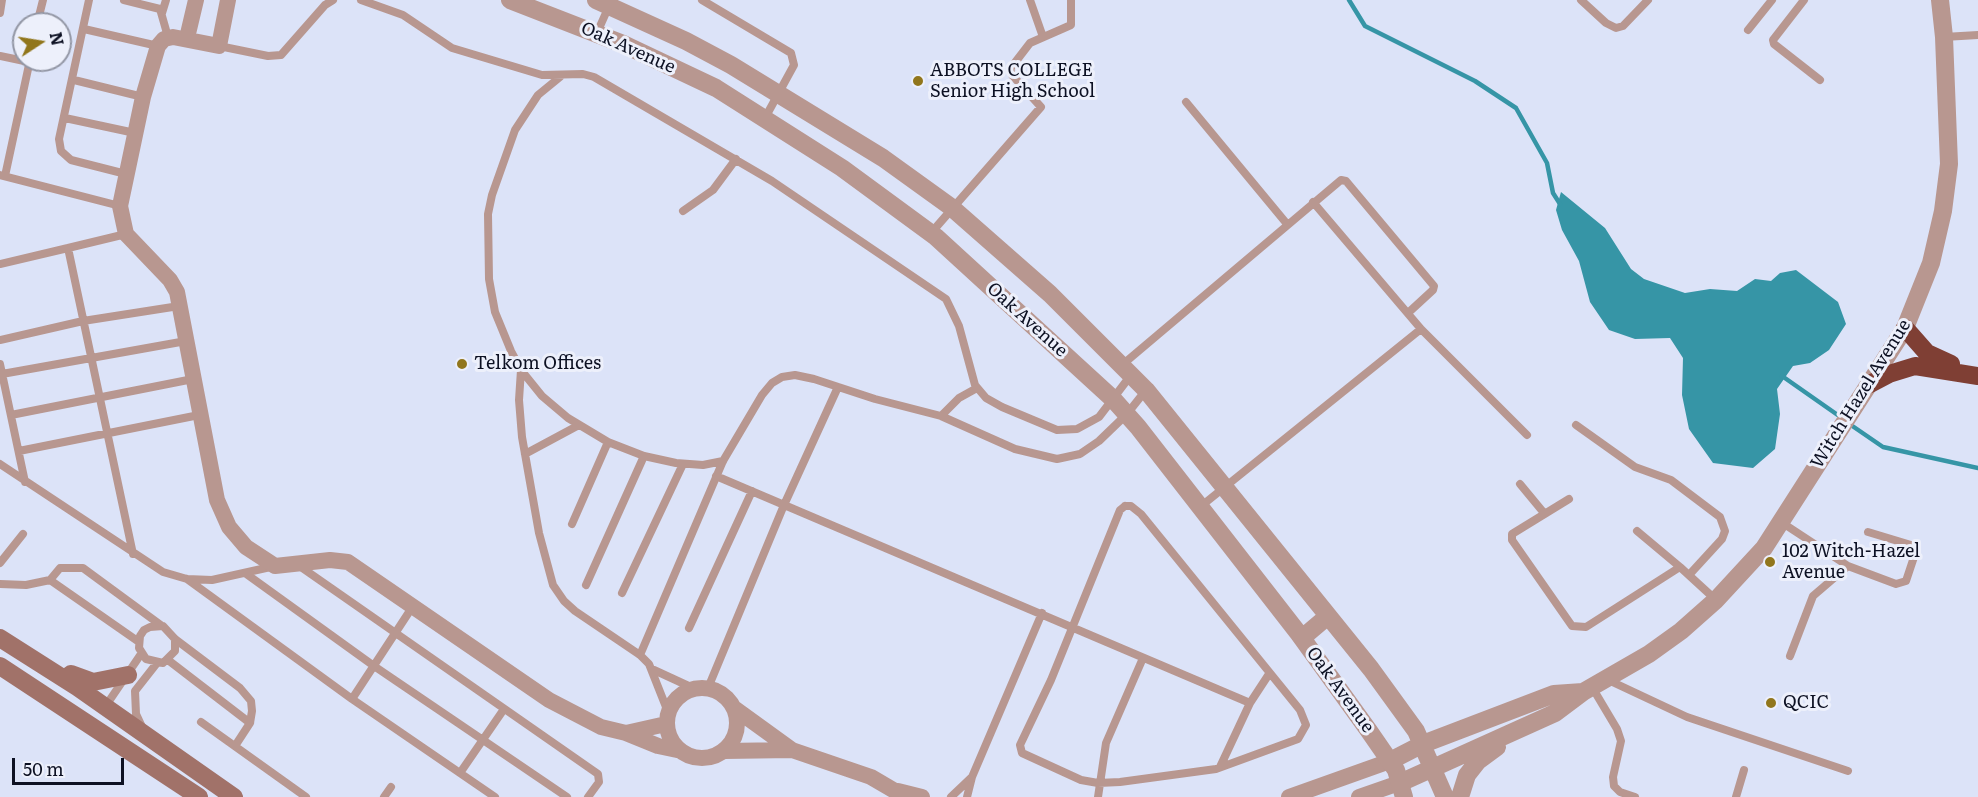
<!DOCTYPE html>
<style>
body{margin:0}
#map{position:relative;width:1978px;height:797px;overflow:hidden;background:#dce3f8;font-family:Literata,serif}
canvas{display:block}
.north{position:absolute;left:12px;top:12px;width:60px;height:60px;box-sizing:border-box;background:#edf0fb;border:2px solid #9397a5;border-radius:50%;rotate:78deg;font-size:16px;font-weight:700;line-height:24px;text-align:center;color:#0d1123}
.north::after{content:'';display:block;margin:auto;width:21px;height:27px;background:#91761c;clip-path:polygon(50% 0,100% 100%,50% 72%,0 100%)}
.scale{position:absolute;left:12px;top:758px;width:112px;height:27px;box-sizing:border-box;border:3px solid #0d1123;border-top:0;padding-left:8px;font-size:18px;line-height:21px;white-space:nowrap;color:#0d1123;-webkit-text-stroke:4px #edf0fb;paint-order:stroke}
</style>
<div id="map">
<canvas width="1978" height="797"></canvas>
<div class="north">N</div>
<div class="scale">50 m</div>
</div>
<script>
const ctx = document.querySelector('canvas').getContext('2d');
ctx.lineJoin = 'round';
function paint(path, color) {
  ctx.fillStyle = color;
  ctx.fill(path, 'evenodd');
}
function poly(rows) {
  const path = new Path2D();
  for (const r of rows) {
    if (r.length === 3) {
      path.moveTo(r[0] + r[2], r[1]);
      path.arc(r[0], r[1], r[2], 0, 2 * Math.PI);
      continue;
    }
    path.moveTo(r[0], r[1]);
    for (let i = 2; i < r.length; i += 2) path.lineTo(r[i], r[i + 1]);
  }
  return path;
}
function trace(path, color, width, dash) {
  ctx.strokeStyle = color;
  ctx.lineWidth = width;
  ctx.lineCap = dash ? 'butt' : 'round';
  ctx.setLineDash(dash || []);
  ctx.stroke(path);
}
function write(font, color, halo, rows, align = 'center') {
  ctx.font = font + ' Literata,serif';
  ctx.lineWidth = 6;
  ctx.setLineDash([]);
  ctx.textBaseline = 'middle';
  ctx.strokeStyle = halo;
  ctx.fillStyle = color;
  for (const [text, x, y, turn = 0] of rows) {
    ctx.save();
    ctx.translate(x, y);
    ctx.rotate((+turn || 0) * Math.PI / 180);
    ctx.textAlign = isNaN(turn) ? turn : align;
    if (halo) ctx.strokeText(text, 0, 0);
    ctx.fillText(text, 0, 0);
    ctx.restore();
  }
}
const water = poly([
 [1561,192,1605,228,1631,269,1644,279,1685,293,1710,289,1737,291,1755,279,1771,281,1780,273,1796,270,1838,302,1846,324,1829,350,1810,363,1793,366,1777,389,1780,414,1775,449,1753,468,1713,463,1689,429,1682,395,1683,358,1670,338,1635,339,1609,330,1590,302,1579,261,1562,230,1556,210]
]);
const stream = poly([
 [1349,0,1365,26,1475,81,1516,108,1547,163,1553,193,1560,204],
 [1782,376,1842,418],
 [1848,423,1883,447,1978,468]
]);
const service = poly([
 [89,0,59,139,61,151,71,160,126,174],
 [124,0,160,9,168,37],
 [361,0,403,15,452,48,542,75,583,74,594,77,772,181,946,299,959,326,975,385,986,398,1002,407,1057,430,1077,429,1099,417,1131,375],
 [702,0,791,53,794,65,765,118],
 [1030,0,1043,37],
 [1581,0,1606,23,1616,28,1623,26,1648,0],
 [1804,0,1773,40,1774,44,1820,80],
 [0,13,2,0],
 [162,13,166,0],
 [37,24,43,0],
 [84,29,158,46],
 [1748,30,1772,0],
 [597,33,609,6],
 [1944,37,1978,35],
 [219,46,268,56,281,55,325,5,333,0],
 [0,56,29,62],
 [560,77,538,95,515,130,492,195,488,214,489,279,495,312,511,351,521,370,542,396,568,418,608,442,644,456,676,463,703,465,723,461],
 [74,80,143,97],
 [1186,102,1287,224],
 [65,118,135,133],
 [0,175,120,206],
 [5,176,30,60],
 [1313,202,1421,329],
 [683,211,713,190,736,159],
 [931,233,1041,107,1012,75,1010,69,1030,43,1071,25,1071,0],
 [126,234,68,248,133,554],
 [0,264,68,248],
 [0,340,83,321,179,306],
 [0,364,25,482],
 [1122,365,1341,180,1346,181,1434,286,1433,290,1408,313],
 [521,370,519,400,522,437,539,533,553,585,564,601,575,611,640,655,649,664,668,712],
 [2,374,186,341],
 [11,415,193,379],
 [941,416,959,398,977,388],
 [1576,425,1635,467,1671,480,1720,517,1725,531,1722,539,1689,575],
 [19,451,199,415],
 [525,454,579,425],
 [0,464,163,572,187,579,212,580,275,566],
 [716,476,1250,703],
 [1520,484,1544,513],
 [1569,499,1512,534,1512,540,1572,626,1586,627,1680,567,1716,600],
 [1125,506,1131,506,1141,514,1300,710,1306,725,1298,739,1216,769,1120,782,1098,783,1081,780,1022,753,1020,745,1051,680,1120,510,1125,506],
 [1200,507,1421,329,1527,435],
 [1781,522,1848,566,1896,584,1906,581,1915,554,1914,549,1911,545,1868,532],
 [572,524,608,442],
 [1637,531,1680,567],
 [0,563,23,534],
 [298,565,598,774,599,782,588,797],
 [245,573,374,666,567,797],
 [187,579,352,699,495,797],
 [50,580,60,568,83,568,162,626],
 [0,584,26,585,50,580,139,642],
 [586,585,644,456],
 [622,593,683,464],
 [689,628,752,491],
 [175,639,175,651,163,663,146,659,139,648,140,636,144,630,150,627,163,626,175,639,240,688,251,701,252,711,250,723,235,746],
 [640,655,723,461,762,395,772,383,782,377,795,375,814,379,875,399,941,416,1015,449,1057,459,1080,454,1099,441,1127,414,1146,390],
 [1790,656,1813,596,1848,566],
 [168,660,250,723],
 [654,670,693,688],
 [1606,679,1687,717,1848,771],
 [1592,687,1617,729,1621,741,1613,777,1614,786,1620,792,1635,797],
 [708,688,784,505,838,387],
 [352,699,413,606],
 [105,707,141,654],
 [201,722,306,797],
 [143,729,136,714,135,691,157,663],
 [1220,767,1250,703,1269,674],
 [460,773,504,709],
 [384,797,391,787],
 [951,797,971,778],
 [967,797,972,777,1042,613],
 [1098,797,1106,743,1143,658],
 [1736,797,1744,770]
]);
const minor = poly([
 [228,0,219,46,173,37,164,39,158,46,143,97,120,206,126,234,170,280,177,292,217,500,229,527,246,547,275,566,330,560,348,562,549,700,601,727,626,733,658,746,677,750],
 [187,38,196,0],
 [702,723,35],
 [734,708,792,750],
 [626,733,666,724],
 [724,751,792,750,871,777,905,797],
 [898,791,922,797],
 [1289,797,1390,761],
 [1359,797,1402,782]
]);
const tertiary = poly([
 [510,0,623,44,716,88,842,168,936,237,1113,399,1138,427,1299,634,1369,731,1396,770,1404,797],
 [596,0,686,41,731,65,883,158,951,207,1050,294,1146,390,1371,669,1416,731,1445,797],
 [1302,638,1328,616],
 [1390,761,1423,744,1554,694,1583,692],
 [1402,782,1555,713,1583,692,1649,654,1681,631,1716,600,1764,548,1905,328,1931,263,1943,211,1949,164,1944,37,1940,0],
 [1460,797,1467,775,1478,761,1497,747]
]);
const secondary = poly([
 [0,638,77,687,234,797],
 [0,666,199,797],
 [71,674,93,682,128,675]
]);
const motorway = poly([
 [1905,328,1927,353,1951,364],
 [1870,384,1889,374,1915,366,1978,376]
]);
const markers = [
 [918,81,6,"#91761c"],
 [462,364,6,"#91761c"],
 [1770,562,6,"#91761c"],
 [1771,703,6,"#91761c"]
];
const streetNames = [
 ["Oak Avenue",628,48,24],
 ["Oak Avenue",1027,320,42],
 ["Witch Hazel Avenue",1861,394,-58],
 ["Oak Avenue",1340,690,54]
];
const poiNames = [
 ["ABBOTS COLLEGE",930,71],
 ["Senior High School",930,92],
 ["Telkom Offices",474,364],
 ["102 Witch-Hazel",1782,552],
 ["Avenue",1782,573],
 ["QCIC",1783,703]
];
paint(water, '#3695a6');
trace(stream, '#3695a6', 4.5);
trace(service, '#b89790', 8);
trace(minor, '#b89790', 16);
trace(tertiary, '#b89790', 18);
trace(secondary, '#a17269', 18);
trace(motorway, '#7f3f34', 18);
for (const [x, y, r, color] of markers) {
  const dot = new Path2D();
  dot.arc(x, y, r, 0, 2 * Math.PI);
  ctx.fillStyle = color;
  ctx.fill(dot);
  trace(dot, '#edf0fb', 2);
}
write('18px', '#0d1123', '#edf0fb', streetNames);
write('18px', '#0d1123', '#edf0fb', poiNames, 'left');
</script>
